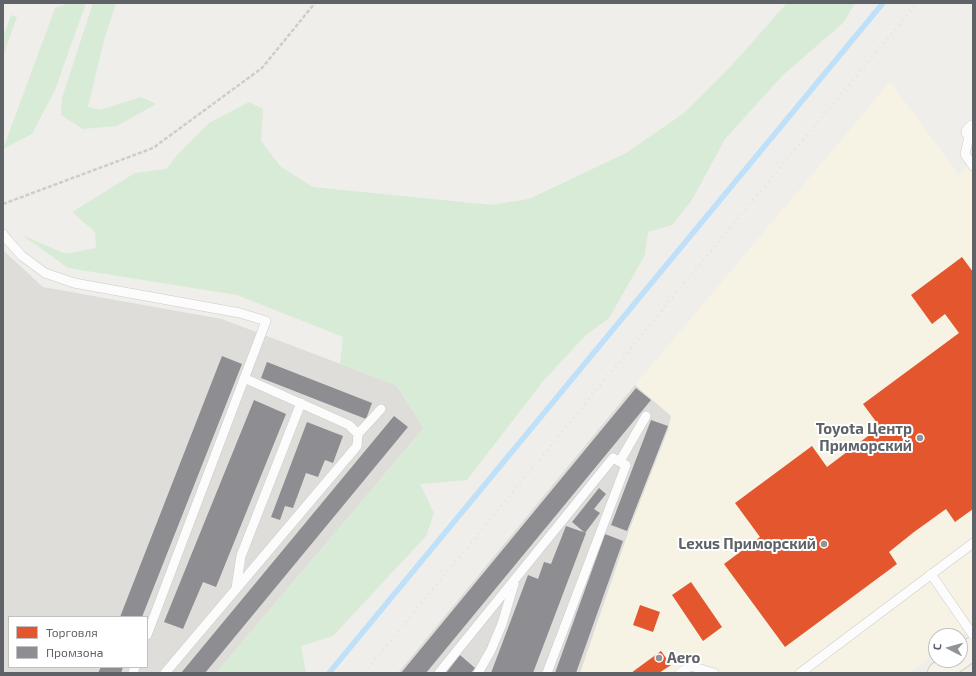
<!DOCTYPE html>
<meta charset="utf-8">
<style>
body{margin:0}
#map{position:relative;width:976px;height:676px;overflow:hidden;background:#efeeea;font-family:"Exo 2",sans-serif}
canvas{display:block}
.frame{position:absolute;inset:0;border:4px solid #5f6368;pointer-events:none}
.legend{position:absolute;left:8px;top:616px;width:140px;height:52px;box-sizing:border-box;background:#fff;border:1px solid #bfc1c3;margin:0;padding:5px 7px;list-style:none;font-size:12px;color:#5f6368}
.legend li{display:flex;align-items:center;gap:8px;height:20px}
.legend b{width:20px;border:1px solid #bfc1c3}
.north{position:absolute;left:928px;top:628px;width:40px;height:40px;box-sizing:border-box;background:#fff;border:1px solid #bfc1c3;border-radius:50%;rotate:276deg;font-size:11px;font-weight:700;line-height:16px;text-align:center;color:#5f6368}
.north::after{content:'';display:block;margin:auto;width:14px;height:18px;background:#919496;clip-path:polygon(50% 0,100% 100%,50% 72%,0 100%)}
</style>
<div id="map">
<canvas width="976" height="676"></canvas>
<div class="frame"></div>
<ul class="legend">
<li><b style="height:11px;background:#e4572e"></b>Торговля</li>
<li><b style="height:11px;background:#8d8d92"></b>Промзона</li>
</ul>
<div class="north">С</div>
</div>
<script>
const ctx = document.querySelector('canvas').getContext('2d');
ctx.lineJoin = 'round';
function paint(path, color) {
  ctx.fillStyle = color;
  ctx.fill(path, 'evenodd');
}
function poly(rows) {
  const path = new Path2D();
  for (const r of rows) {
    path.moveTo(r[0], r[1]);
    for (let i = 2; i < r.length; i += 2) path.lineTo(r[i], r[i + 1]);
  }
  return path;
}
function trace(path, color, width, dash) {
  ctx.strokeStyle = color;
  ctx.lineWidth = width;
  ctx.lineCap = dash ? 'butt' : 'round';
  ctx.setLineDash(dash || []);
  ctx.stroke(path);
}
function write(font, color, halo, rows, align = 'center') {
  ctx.font = font + ' "Exo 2",sans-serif';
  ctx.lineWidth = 4;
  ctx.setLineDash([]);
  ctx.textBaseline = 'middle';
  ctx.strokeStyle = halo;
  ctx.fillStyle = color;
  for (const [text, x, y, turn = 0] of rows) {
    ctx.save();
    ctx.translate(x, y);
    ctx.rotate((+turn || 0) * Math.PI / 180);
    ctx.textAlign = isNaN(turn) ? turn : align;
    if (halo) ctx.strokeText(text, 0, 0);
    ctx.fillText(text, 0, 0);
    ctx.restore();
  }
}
const commercial = poly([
 [890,82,959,175,973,159,973,626,960,636,936,636,936,653,909,673,580,673,628,533,668,430,671,416,635,385]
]);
const industrial = poly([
 [3,250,43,287,222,319,396,385,424,428,216,673,3,673],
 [9,617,147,617,147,667,9,667],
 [635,385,671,416,668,430,628,533,580,673,398,673]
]);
const green = poly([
 [70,3,86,3,55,90,32,134,3,149,55,8],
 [93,3,116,3,104,40,88,107,100,110,141,97,156,104,117,126,83,129,61,115,62,98],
 [787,3,855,3,843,23,783,75,725,139,692,200,672,225,648,232,645,255,609,318,586,335,544,380,467,480,420,484,434,513,426,536,333,636,301,646,306,673,216,673,424,428,396,385,340,364,343,337,237,295,68,268,22,235,66,254,96,248,95,232,72,212,135,173,166,169,179,153,209,123,249,102,263,109,261,141,281,167,313,187,492,205,529,199,626,153,684,113,732,65],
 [11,15,17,17,3,56,3,37]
]);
const shops = poly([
 [962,257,973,272,973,509,955,522,946,509,914,532,889,552,897,564,785,647,724,564,760,537,735,503,812,446,827,467,880,427,863,404,959,333,945,314,932,324,911,295],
 [691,582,722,627,703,641,672,595],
 [640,605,660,612,653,632,633,625],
 [661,651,671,665,659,673,631,673]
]);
const industry = poly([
 [222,356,242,364,142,617,120,617],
 [267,362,372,403,366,419,261,378],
 [636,388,651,400,426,673,401,673],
 [254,400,286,414,216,587,203,582,183,629,164,622],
 [394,416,408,427,205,673,181,673],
 [651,420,668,426,627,531,611,525],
 [307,422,343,436,333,463,325,460,318,477,306,473,293,508,285,506,280,520,271,517],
 [599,488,606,494,594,509,600,513,585,533,572,522],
 [566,526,586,533,533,673,491,673,528,575,538,579,544,562,551,564],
 [605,534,623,541,576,673,555,673],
 [460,655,475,668,471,673,446,673],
 [101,667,123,667,121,673,98,673]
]);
const stream = poly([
 [329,673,883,3]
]);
const path = poly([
 [3,204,153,148,262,68,315,3]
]);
const service = poly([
 [970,132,965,154,973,166],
 [3,234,5,237,22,256,45,273,74,283,240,313,266,321,147,635],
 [244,378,349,425,358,434],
 [620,461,646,416],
 [931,574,973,635],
 [236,588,241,556,301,403],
 [133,673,135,667],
 [165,673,357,446,358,434,381,409],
 [439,673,613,458,626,465,547,673],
 [478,673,491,650,502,624,514,584],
 [680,673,690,666,714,673],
 [800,673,973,543]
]);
const minor = poly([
 [970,132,973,129]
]);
const primary = poly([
 [960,658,973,648],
 [939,673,957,660]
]);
const rail = poly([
 [364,673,695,270,917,3]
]);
const markers = [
 [920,438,4,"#919496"],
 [824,544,4,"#919496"],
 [659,658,4,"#919496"]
];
const poiNames = [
 ["Toyota Центр",912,429],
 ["Приморский",912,446],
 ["Lexus Приморский",816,544],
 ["Aero",667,658,"left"]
];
paint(commercial, '#f7f3e4');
paint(industrial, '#dfddda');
paint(green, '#d8ebd6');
paint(shops, '#e4572e');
paint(industry, '#8d8d92');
trace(stream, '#bfe0f9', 5.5);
trace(service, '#cbcccc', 10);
trace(minor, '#cbcccc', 18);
trace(primary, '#d7ceb8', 24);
trace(path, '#cacfcc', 2.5, [4, 2]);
trace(service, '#fdfcfc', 9);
trace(minor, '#fdfcfc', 17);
trace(primary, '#f4f2e9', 22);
trace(rail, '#e4e4e4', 3, [1, 5]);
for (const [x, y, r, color] of markers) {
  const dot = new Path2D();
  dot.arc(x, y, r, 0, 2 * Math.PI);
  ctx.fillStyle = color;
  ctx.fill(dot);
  trace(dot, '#fff', 1.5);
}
write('bold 15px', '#5f6368', '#fff', poiNames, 'right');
</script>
